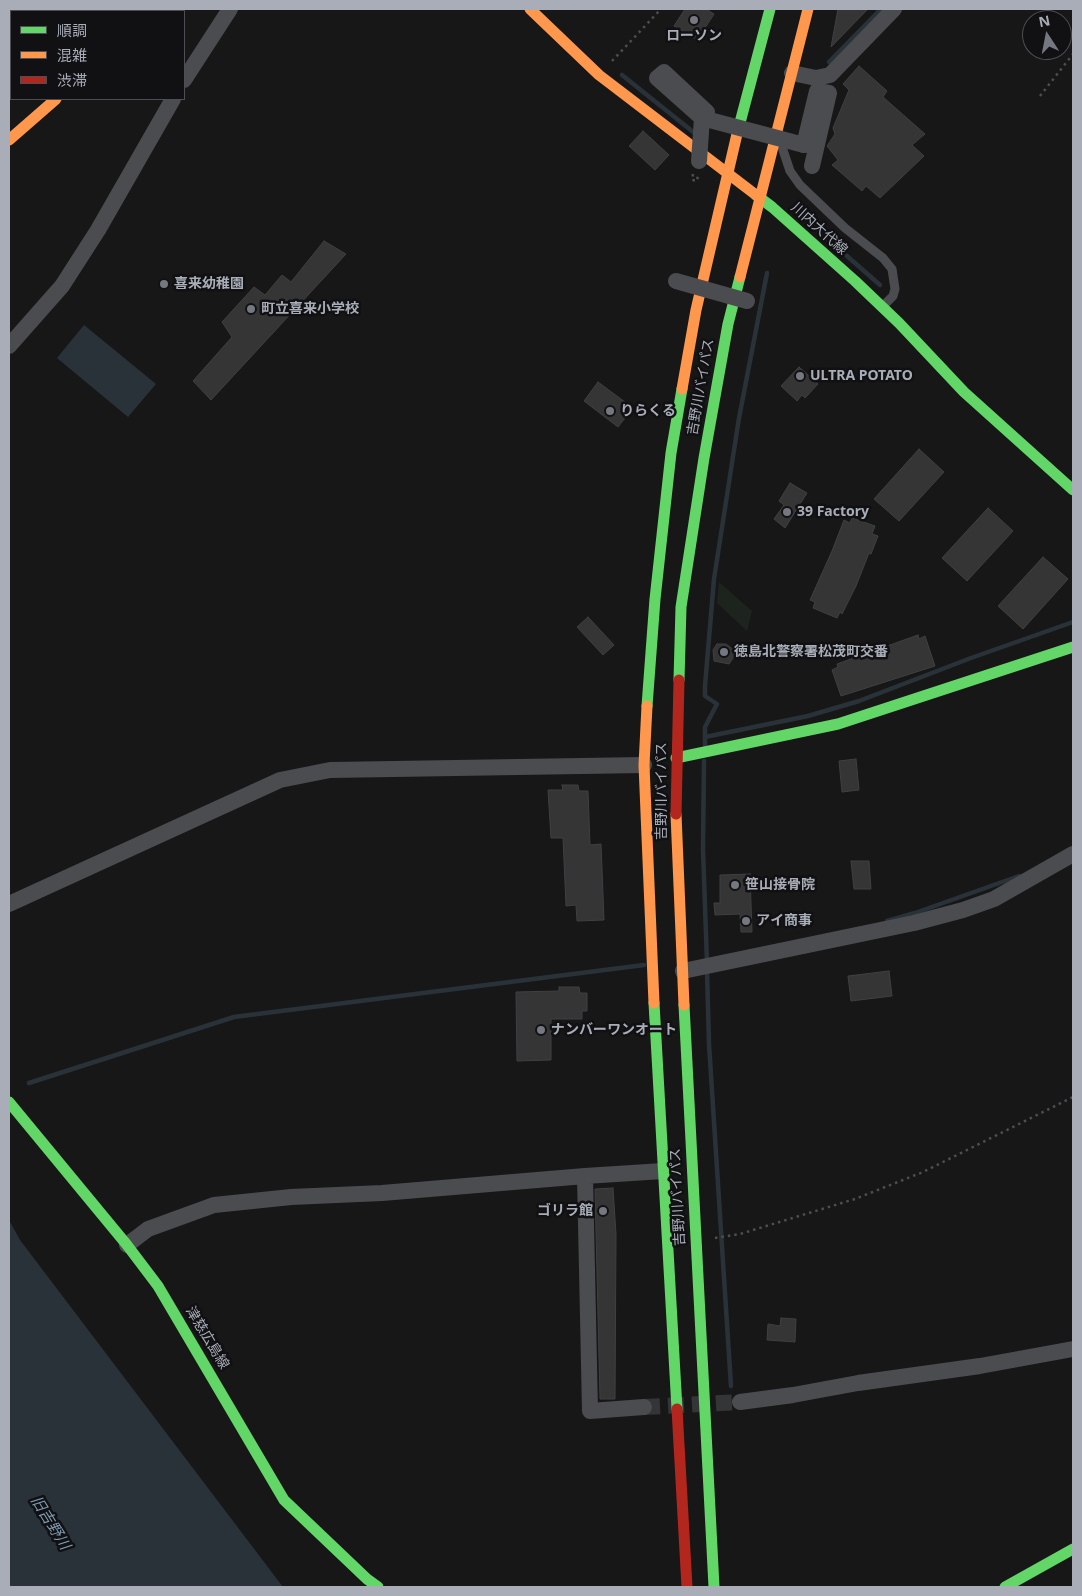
<!DOCTYPE html>
<meta charset="utf-8">
<style>
body{margin:0}
#map{position:relative;width:1082px;height:1596px;overflow:hidden;background:#171717;font-family:"Noto Sans","Noto Sans JP",sans-serif}
canvas{display:block}
.frame{position:absolute;inset:0;border:10px solid #a8adb8;pointer-events:none}
.legend{position:absolute;left:10px;top:10px;width:175px;height:90px;box-sizing:border-box;background:#111113;border:1px solid #4d4f55;margin:0;padding:6px 9px;list-style:none;font-size:15px;color:#a8adb8}
.legend li{display:flex;align-items:center;gap:10px;height:25px}
.legend b{width:25px;border:1px solid #4d4f55}
.north{position:absolute;left:1022px;top:10px;width:50px;height:50px;box-sizing:border-box;background:#111113;border:1px solid #4d4f55;border-radius:50%;rotate:349deg;font-size:14px;font-weight:700;line-height:20px;text-align:center;color:#a8adb8}
.north::after{content:'';display:block;margin:auto;width:18px;height:22px;background:#757880;clip-path:polygon(50% 0,100% 100%,50% 72%,0 100%)}
</style>
<div id="map">
<canvas width="1082" height="1596"></canvas>
<div class="frame"></div>
<ul class="legend">
<li><b style="height:6px;background:#63d668"></b>順調</li>
<li><b style="height:6px;background:#ff974d"></b>混雑</li>
<li><b style="height:6px;background:#b3261e"></b>渋滞</li>
</ul>
<div class="north">N</div>
</div>
<script>
const ctx = document.querySelector('canvas').getContext('2d');
ctx.lineJoin = 'round';
function paint(path, color) {
  ctx.fillStyle = color;
  ctx.fill(path, 'evenodd');
}
function poly(rows) {
  const path = new Path2D();
  for (const r of rows) {
    path.moveTo(r[0], r[1]);
    for (let i = 2; i < r.length; i += 2) path.lineTo(r[i], r[i + 1]);
  }
  return path;
}
function trace(path, color, width, dash) {
  ctx.strokeStyle = color;
  ctx.lineWidth = width;
  ctx.lineCap = dash ? 'butt' : 'round';
  ctx.setLineDash(dash || []);
  ctx.stroke(path);
}
function write(font, color, halo, rows, align = 'center') {
  ctx.font = font + ' "Noto Sans","Noto Sans JP",sans-serif';
  ctx.lineWidth = 5;
  ctx.setLineDash([]);
  ctx.textBaseline = 'middle';
  ctx.strokeStyle = halo;
  ctx.fillStyle = color;
  for (const [text, x, y, turn = 0] of rows) {
    ctx.save();
    ctx.translate(x, y);
    ctx.rotate((+turn || 0) * Math.PI / 180);
    ctx.textAlign = isNaN(turn) ? turn : align;
    if (halo) ctx.strokeText(text, 0, 0);
    ctx.fillText(text, 0, 0);
    ctx.restore();
  }
}
const green = poly([
 [719,582,752,611,747,631,717,603]
]);
const water = poly([
 [84,325,156,384,128,417,57,358],
 [9,1220,20,1240,283,1587,9,1587]
]);
const stream = poly([
 [829,62,881,9],
 [622,75,697,135],
 [806,220,880,285],
 [705,737,705,727,717,704,705,696,705,686,714,579,739,418,767,273],
 [705,745,705,737,808,716,859,701,971,658,1073,622],
 [704,761,703,849,707,963],
 [887,921,915,913,1019,876],
 [707,970,709,1044,731,1386],
 [29,1083,234,1017,644,965]
]);
const building = poly([
 [685,9,706,9,714,14,697,40,674,26,685,9],
 [838,9,868,9,831,47,838,9],
 [859,66,887,91,883,97,925,134,912,145,924,156,880,198,866,186,862,191,832,165,838,160,827,146,835,134,833,128,849,90,843,84,859,66],
 [643,131,669,155,655,170,629,146,643,131],
 [324,241,346,254,211,400,193,381,232,337,222,322,254,287,265,295,282,275,291,282,324,241],
 [799,367,818,384,805,398,802,395,797,401,781,386,799,367],
 [598,382,633,408,618,427,584,401,598,382],
 [919,449,944,472,899,521,874,499,919,449],
 [790,483,807,493,785,528,774,519,784,505,779,501,790,483],
 [988,508,1013,531,967,581,942,558,988,508],
 [852,518,875,526,872,534,878,536,871,554,869,553,856,586,842,614,840,612,837,618,813,608,815,602,810,600,832,551,844,520,850,523,852,518],
 [1043,557,1068,579,1023,629,998,606,1043,557],
 [588,617,614,645,603,655,577,627,588,617],
 [918,635,919,639,925,636,935,666,841,696,832,670,838,667,837,664,918,635],
 [717,644,726,644,734,650,735,655,729,664,714,661,713,650,717,644],
 [856,759,859,790,842,792,839,761,856,759],
 [562,785,578,785,579,791,588,791,590,845,601,844,604,920,577,921,576,905,566,906,563,838,551,838,548,790,563,790,562,785],
 [851,861,869,861,871,889,854,889,851,861],
 [750,874,752,932,741,932,740,914,715,915,714,903,720,903,720,875,750,874],
 [889,971,892,996,851,1001,848,976,889,971],
 [559,987,579,987,580,993,587,993,587,1011,582,1011,582,1019,551,1019,551,1060,517,1061,516,992,559,991,559,987],
 [613,1188,616,1234,615,1399,600,1399,595,1189,613,1188],
 [781,1318,796,1319,795,1342,767,1340,768,1324,780,1326,781,1318]
]);
const streetTunnel = poly([
 [644,1407,740,1402]
]);
const path = poly([
 [612,61,661,9],
 [1040,96,1073,54],
 [693,174,692,180,697,181,698,175],
 [715,1238,740,1234,855,1199,923,1172,1073,1097]
]);
const lane = poly([
 [782,147,790,171,800,185,845,228,883,258,892,269,895,289,893,296,883,306]
]);
const street = poly([
 [792,73,816,78,830,75,894,9],
 [184,80,230,9],
 [702,118,657,78,664,72,707,112],
 [804,145,817,91,829,93,812,166],
 [9,346,62,286,98,230,173,99],
 [9,904,280,780,330,770,644,765],
 [683,971,914,923,963,910,994,899,1073,854],
 [585,1176,590,1411,644,1407],
 [127,1245,148,1229,214,1205,291,1197,382,1193,585,1176,663,1171],
 [740,1402,793,1395,858,1383,980,1366,1073,1349]
]);
const fast = poly([
 [737,134,770,9],
 [756,195,772,207,855,281,899,323,964,392,1073,490],
 [679,680,681,607,704,458,728,324,740,277],
 [647,706,655,599,671,453,682,389],
 [676,758,838,724,1073,647],
 [654,1003,677,1409],
 [684,1005,714,1587],
 [9,1102,127,1245,158,1286,284,1500,367,1579,378,1587],
 [1005,1587,1073,1549]
]);
const slow = poly([
 [530,9,599,75,756,195],
 [141,11,143,9],
 [9,140,56,99],
 [740,277,808,9],
 [682,389,696,310,737,134],
 [647,706,644,765,654,1003],
 [676,814,684,1005]
]);
const jam = poly([
 [676,814,679,680],
 [677,1409,687,1587]
]);
const streetBridge = poly([
 [699,161,702,118,804,145],
 [676,281,747,301]
]);
const markers = [
 [694,20,5,"#757880"],
 [164,284,5,"#757880"],
 [251,309,5,"#757880"],
 [800,376,5,"#757880"],
 [610,411,5,"#757880"],
 [787,512,5,"#757880"],
 [724,652,5,"#757880"],
 [735,885,5,"#757880"],
 [746,921,5,"#757880"],
 [541,1030,5,"#757880"],
 [603,1211,5,"#757880"]
];
const poiNames = [
 ["ローソン",694,36,"center"],
 ["喜来幼稚園",174,284],
 ["町立喜来小学校",261,309],
 ["ULTRA POTATO",810,376],
 ["りらくる",620,411],
 ["39 Factory",797,512],
 ["徳島北警察署松茂町交番",734,652],
 ["笹山接骨院",745,885],
 ["アイ商事",756,921],
 ["ナンバーワンオート",551,1030],
 ["ゴリラ館",593,1211,"right"]
];
const streetNames = [
 ["川内大代線",819,229,42],
 ["吉野川バイパス",701,387,-80],
 ["吉野川バイパス",662,791,-90],
 ["吉野川バイパス",678,1197,-93],
 ["津慈広島線",207,1338,59]
];
const waterNames = [
 ["旧吉野川",50,1523,58]
];
paint(green, '#1d241e');
paint(water, '#2a3239');
trace(stream, '#2a3239', 4.5);
paint(building, '#353536');
trace(building, '#3f4043', 1);
trace(streetTunnel, '#343537', 16, [16, 8]);
trace(path, '#4d4e52', 2.5, [2.5, 4]);
trace(lane, '#4b4c50', 9);
trace(street, '#4b4c50', 16);
trace(fast, '#63d668', 11);
trace(slow, '#ff974d', 11);
trace(jam, '#b3261e', 11);
trace(streetBridge, '#4b4c50', 16);
for (const [x, y, r, color] of markers) {
  const dot = new Path2D();
  dot.arc(x, y, r, 0, 2 * Math.PI);
  ctx.fillStyle = color;
  ctx.fill(dot);
  trace(dot, '#111113', 2);
}
write('bold 14px', '#a8adb8', '#111113', poiNames, 'left');
write('14px', '#a8adb8', '#111113', streetNames);
write('italic 15px', '#7f9bb3', '#111113', waterNames);
</script>
